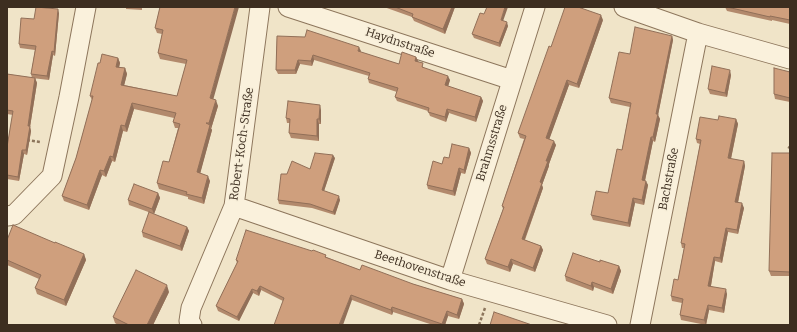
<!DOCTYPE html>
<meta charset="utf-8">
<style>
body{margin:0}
#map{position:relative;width:797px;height:332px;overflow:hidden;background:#f0e4c8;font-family:Bitter,serif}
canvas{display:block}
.frame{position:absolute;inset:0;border:8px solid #3d2e20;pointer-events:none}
</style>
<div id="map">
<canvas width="797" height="332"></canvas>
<div class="frame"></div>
</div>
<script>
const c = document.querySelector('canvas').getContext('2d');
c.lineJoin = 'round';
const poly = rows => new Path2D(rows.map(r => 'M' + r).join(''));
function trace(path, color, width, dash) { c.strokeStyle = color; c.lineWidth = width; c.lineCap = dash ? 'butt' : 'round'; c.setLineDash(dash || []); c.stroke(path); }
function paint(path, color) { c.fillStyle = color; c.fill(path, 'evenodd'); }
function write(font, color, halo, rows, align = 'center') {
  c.font = font + ' Bitter,serif'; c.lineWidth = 3; c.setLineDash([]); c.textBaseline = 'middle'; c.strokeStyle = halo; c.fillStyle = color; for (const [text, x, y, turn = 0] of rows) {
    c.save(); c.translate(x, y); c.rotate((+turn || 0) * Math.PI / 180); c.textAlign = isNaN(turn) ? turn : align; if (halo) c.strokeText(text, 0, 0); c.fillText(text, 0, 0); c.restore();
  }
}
const path = poly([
 [27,140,40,142],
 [788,147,790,148],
 [479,325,485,308]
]);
const minor = poly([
 [288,7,512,80],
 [624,7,698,33,790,59],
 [234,206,450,280,607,325],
 [7,216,14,215,52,176,69,97,86,7],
 [450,280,535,7],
 [192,325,189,321,191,308,234,206,260,7],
 [640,325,698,33]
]);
const wall = poly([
 [126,7,142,7,142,10,126,9],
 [160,7,213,99,218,106,211,129,212,130,200,173,210,181,204,204,188,199,188,197,159,189,157,183,169,162,178,128,175,128,173,122,174,118,134,109,127,132,123,131,115,162,112,161,106,177,102,175,89,210,64,201,62,196,76,158,92,100,90,96,100,63,118,58,120,63,119,67,125,68,127,74,124,85,177,96,186,64,160,59,158,53,162,34,157,33,155,28],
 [384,7,455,7,445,34,414,21,412,17],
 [725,7,790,7,790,24,772,20,772,21,727,11],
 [59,13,55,56,53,55,49,80,32,78,31,74,35,50,20,48,19,44,34,19],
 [603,20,579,88,569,85,549,139,556,145,549,164,549,166,542,185,543,188,525,240,541,246,543,250,535,272,513,264,510,272,487,264,485,259,503,209,502,206,524,139,520,138,518,133,551,47],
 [503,21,508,26,500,47,474,38,472,34],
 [277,36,361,51,360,52,399,64,416,57,418,61,424,68,450,80,448,86,481,97,483,101,476,122,449,113,446,122,430,116,428,111,397,101,395,97,397,92,369,83,368,79,369,76,314,60,312,66,300,64,296,74,278,74,276,70],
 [672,36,673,40,658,115,660,119,655,142,653,141,645,181,648,185,644,205,635,203,630,227,593,220,591,215,608,193,622,150,630,107,611,103,609,98,630,54],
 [790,72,790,102,775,99,774,94],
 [7,74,35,78,37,83,30,127,31,131,27,155,24,154,19,181,7,179,7,147,13,115,7,114],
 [731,75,727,97,710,94,708,89],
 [321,110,321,124,319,124,319,141,291,138,289,133,290,123,287,123,286,118],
 [736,119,738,124,731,159,744,161,745,166,738,203,744,208,738,234,728,232,722,263,715,261,711,286,727,294,724,313,709,310,706,325,681,320,680,315,682,303,672,301,671,296,678,280,684,248,682,248,681,243,700,144,697,143,696,139,718,120],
 [469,148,471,153,465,174,461,173,455,196,428,189,427,185,442,164,449,158],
 [790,153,790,276,771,276,769,271],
 [335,158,324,191,340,200,335,215,312,208,279,204,278,200,287,174,310,169],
 [158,193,160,198,154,214,129,205,128,200],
 [187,227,189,231,182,251,143,237,142,232],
 [7,240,84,254,86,260,66,306,37,294,35,288,39,279,7,265],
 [312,251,326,255,326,257,360,270,413,284,462,299,464,304,459,319,448,316,445,325,433,325,393,312,392,315,352,300,283,301,261,290,259,296,253,293,239,321,218,311,216,306,237,263,236,260],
 [600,262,619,266,621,271,613,294,594,287,593,291,566,281,565,276],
 [169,292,153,325,118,325,115,323,113,317]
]);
const shadedWall = poly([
 [235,7,239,7,212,104,210,98],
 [452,7,455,7,445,34,443,29],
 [505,7,508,7,502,24,501,20],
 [58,9,59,13,55,56,54,52],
 [601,15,603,20,579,88,577,84],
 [507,22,508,26,500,47,499,43],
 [672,36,673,40,658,115,660,119,655,142,653,137,656,114],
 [359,47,361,51,359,55,358,51],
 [52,51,53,55,49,80,47,76],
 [313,55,314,60,312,66,311,61],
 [416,57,418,61,416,65,415,61],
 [118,58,120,63,118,72,116,67],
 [298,60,300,64,296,74,295,70],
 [125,68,127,74,123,90,121,85],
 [730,70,731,75,727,97,725,93],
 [448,76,450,80,447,90,445,85],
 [35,78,37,83,30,127,31,131,27,155,26,150,28,126],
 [567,80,569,85,548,143,546,138],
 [481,97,483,101,476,122,475,117],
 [216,100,218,106,211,129,209,123],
 [132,103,134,109,127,132,125,126],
 [320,105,321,110,321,124,319,119],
 [447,109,449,113,446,122,445,117],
 [317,119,319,124,319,141,317,136],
 [736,119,738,124,730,163,728,158],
 [121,125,123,131,115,162,113,157],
 [210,125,212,130,199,178,197,172],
 [651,137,653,141,644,185,642,180],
 [554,141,556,145,549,164,549,166,542,185,543,188,523,244,522,239,546,161],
 [469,148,471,153,465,174,464,170],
 [22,150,24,154,19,181,18,177],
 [333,155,335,158,323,194,322,190],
 [110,156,112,161,106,177,104,171],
 [744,161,745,166,737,207,735,202],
 [459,168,461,173,455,196,453,191],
 [100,170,102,175,89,210,87,205],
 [208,176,210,181,204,204,202,198],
 [646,181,648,185,644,205,642,200],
 [158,193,160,198,154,214,152,209],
 [339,196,340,200,335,215,333,212],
 [633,198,635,203,630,227,628,223],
 [742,203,744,208,738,234,737,230],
 [187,227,189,231,182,251,180,246],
 [726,228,728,232,722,263,720,258],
 [541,246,543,250,535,272,533,268],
 [84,254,86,260,66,306,64,300],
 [714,257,715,261,710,291,708,286],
 [511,259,513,264,510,272,508,267],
 [619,266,621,271,613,294,611,289],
 [592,282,594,287,593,291,591,286],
 [167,285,169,292,153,325,147,325],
 [260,286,261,290,259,296,257,291],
 [252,289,253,293,239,321,237,317],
 [726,289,727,294,724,313,722,308],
 [351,295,352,300,343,325,339,325],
 [462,299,464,304,459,319,457,315],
 [708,305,709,310,706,325,704,320],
 [392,307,393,312,392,315,391,310],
 [447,311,448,316,445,325,443,325,442,324]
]);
const building = poly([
 [36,7,58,9,54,52,52,51,47,76,31,74,36,46,19,44,21,18,34,19,36,7],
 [160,7,235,7,210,98,216,100,209,123,206,123,210,125,197,172,208,176,202,198,186,194,187,192,157,183,163,161,169,162,180,124,173,122,176,113,132,103,125,126,121,125,113,157,110,156,104,171,100,170,87,205,62,196,76,158,93,96,90,96,98,63,100,63,102,54,118,58,116,67,125,68,121,85,177,96,187,60,158,53,163,30,155,28,160,7],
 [395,7,452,7,443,29,412,17,413,14,395,7],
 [487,7,505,7,501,20,507,22,499,43,472,34,480,13,484,14,487,7],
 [565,7,578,7,601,15,577,84,567,80,546,138,554,141,546,161,548,161,540,182,542,183,522,239,541,246,533,268,511,259,508,267,485,259,504,207,502,206,526,136,518,133,549,46,551,47,565,7],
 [727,7,790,7,790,20,770,16,770,17,727,7],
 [635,27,672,36,656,114,658,114,653,137,651,137,642,180,646,181,642,200,633,198,628,223,591,215,596,191,608,193,617,149,622,150,631,103,609,98,619,52,630,54,635,27],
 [307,30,359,47,358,51,399,64,402,52,416,57,415,61,423,63,422,67,448,76,445,85,481,97,475,117,447,109,445,117,428,112,429,108,395,97,398,88,368,79,370,73,313,55,311,61,298,60,295,70,276,70,277,36,305,37,307,30],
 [712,66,730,70,725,93,708,89,712,66],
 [774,68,790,72,790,98,774,94,774,68],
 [7,74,35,78,28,126,30,126,26,150,22,150,18,177,7,175,7,147,13,111,7,110,7,74],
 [288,101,320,105,319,119,317,119,317,136,289,133,290,119,286,118,288,101],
 [719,116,736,119,728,158,744,161,735,202,742,203,737,230,726,228,720,258,714,257,708,286,726,289,722,308,708,305,704,320,680,315,683,299,671,296,674,279,678,280,685,244,681,243,701,140,696,139,700,117,718,120,719,116],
 [452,144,469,148,464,170,459,168,453,191,427,185,433,161,442,164,444,157,449,158,452,144],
 [315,153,333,155,322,190,339,196,333,212,310,204,278,200,281,174,287,174,292,161,310,169,315,153],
 [772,153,790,153,790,272,769,271,772,153],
 [134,184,158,193,152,209,128,200,134,184],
 [149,212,187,227,180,246,142,232,149,212],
 [13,225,55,243,55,242,84,254,64,300,35,288,41,275,7,260,7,240,13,225],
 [246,230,312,251,313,250,326,255,325,257,360,270,362,265,413,284,462,299,457,315,447,311,442,324,392,307,391,310,351,295,339,325,274,325,284,298,260,286,257,291,252,289,237,317,216,306,238,261,236,260,246,230],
 [573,253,600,262,600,260,619,266,611,289,592,282,591,286,565,276,573,253],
 [136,270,167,285,147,325,129,325,113,317,136,270],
 [494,312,532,325,490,325,494,312]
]);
const streetNames = [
 ["Haydnstraße",400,43,18],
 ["Brahmsstraße",492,143,-73],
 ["Robert-Koch-Straße",242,144,-82],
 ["Bachstraße",669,179,-79],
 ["Beethovenstraße",420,269,18]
];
trace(minor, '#8d765c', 21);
trace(path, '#8d765c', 2.5, [3, 2]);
trace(minor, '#faf1dc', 19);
paint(wall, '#b2896c');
paint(shadedWall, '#916f58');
paint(building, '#cf9f7d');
trace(building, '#916f58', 1);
write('12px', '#3d2e20', '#f7eed8', streetNames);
</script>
